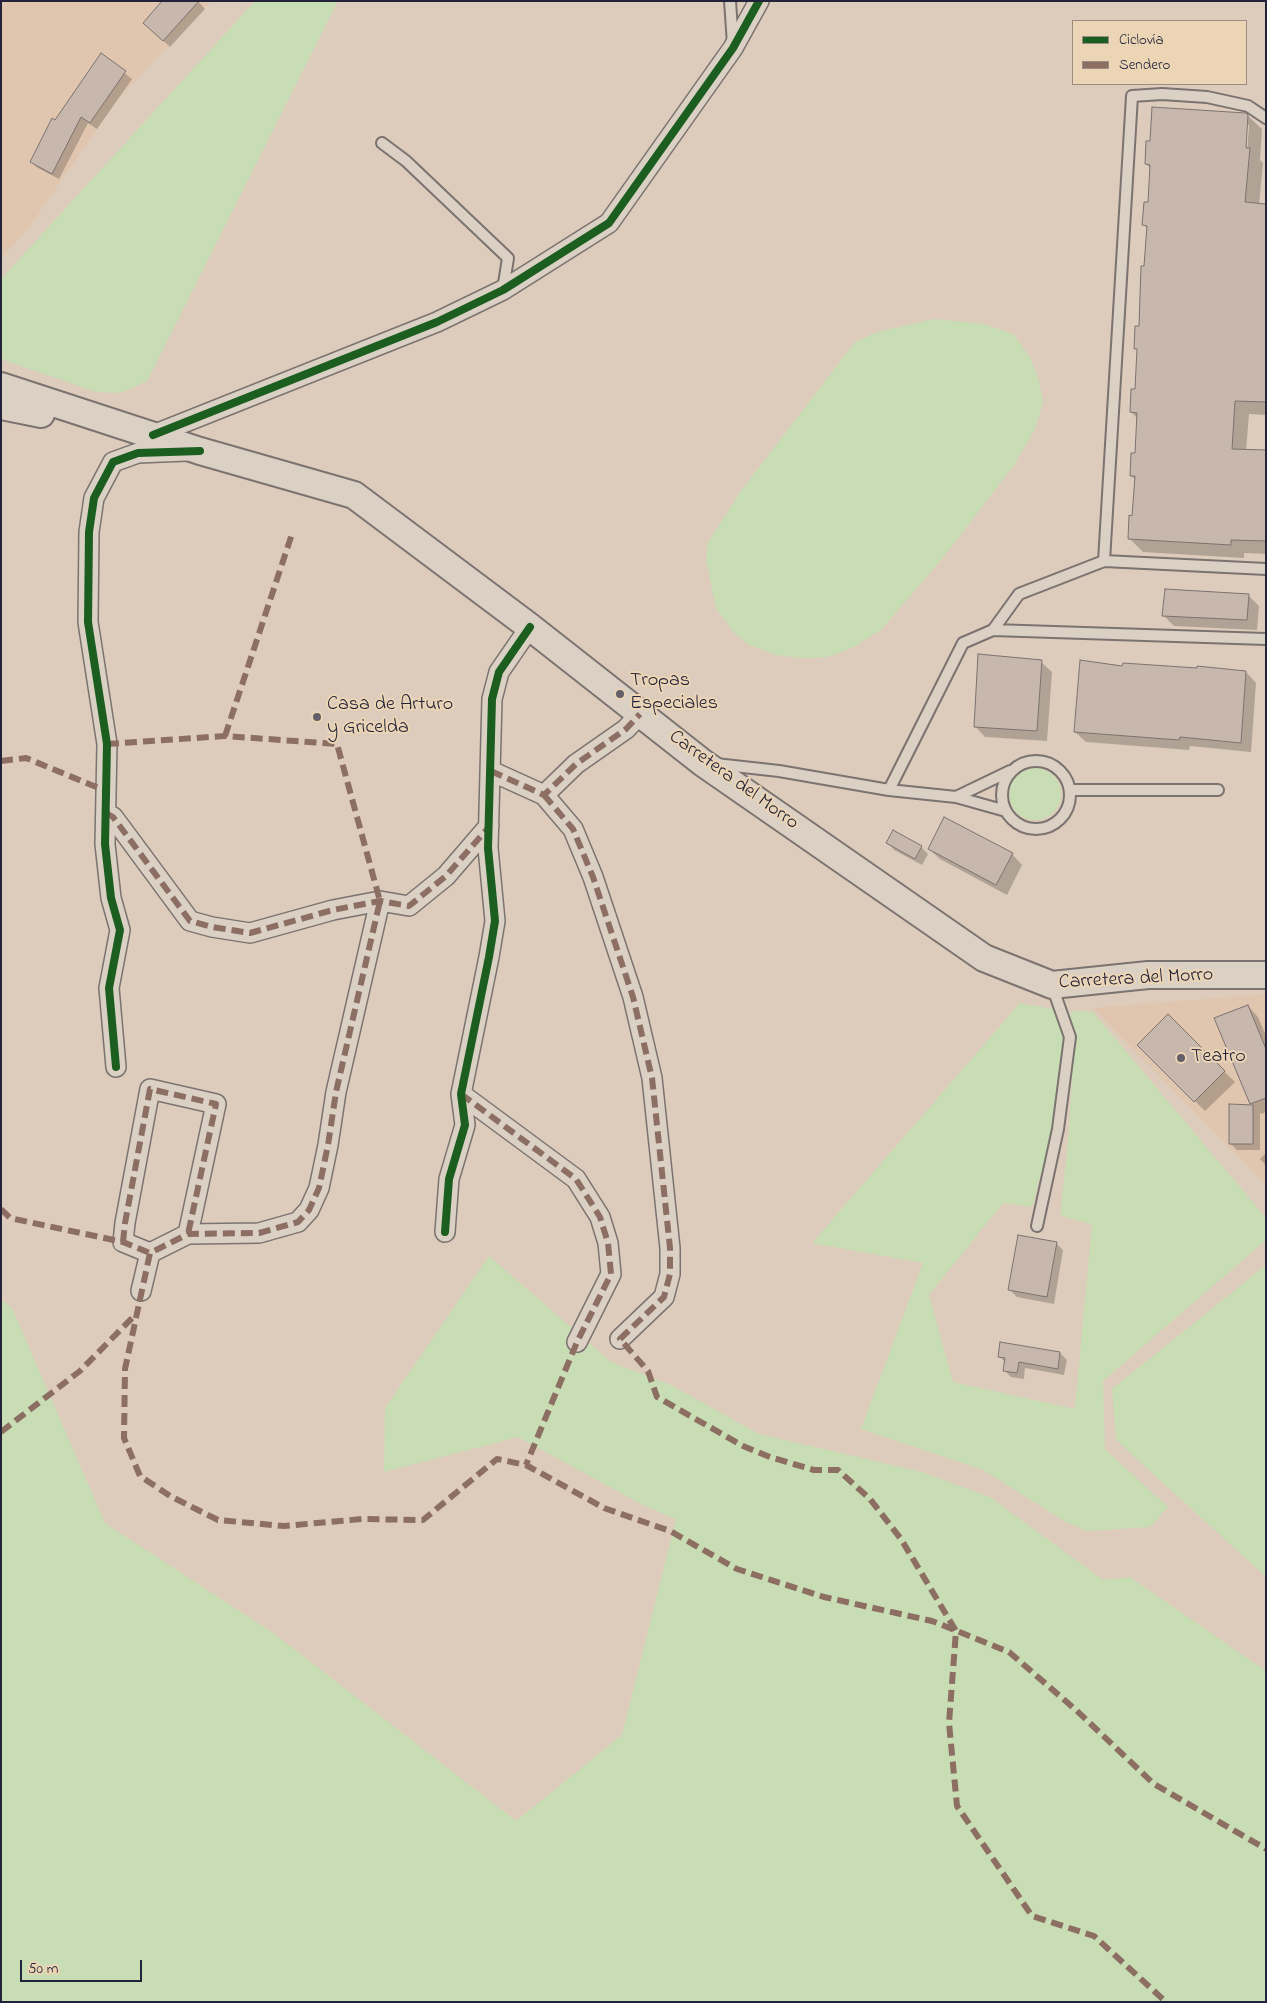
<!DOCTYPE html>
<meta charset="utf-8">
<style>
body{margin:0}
#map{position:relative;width:1267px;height:2003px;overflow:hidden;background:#dcb;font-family:"Indie Flower",sans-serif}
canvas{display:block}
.frame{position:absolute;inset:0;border:2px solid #22223b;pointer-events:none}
.legend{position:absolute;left:1072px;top:20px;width:175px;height:65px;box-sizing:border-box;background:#ebd5b4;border:1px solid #9b8d84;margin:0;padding:6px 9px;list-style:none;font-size:15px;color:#22223b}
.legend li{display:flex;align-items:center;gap:10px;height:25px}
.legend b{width:25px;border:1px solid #9b8d84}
.scale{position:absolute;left:20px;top:1960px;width:122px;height:22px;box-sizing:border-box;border:2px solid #22223b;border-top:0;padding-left:6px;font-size:15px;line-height:18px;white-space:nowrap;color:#22223b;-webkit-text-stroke:4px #ebd5b4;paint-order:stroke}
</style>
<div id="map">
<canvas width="1267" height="2003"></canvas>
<div class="frame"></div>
<ul class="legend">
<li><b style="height:6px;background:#1b5e20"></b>Ciclovía</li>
<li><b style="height:6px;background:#8d6e63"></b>Sendero</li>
</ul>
<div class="scale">50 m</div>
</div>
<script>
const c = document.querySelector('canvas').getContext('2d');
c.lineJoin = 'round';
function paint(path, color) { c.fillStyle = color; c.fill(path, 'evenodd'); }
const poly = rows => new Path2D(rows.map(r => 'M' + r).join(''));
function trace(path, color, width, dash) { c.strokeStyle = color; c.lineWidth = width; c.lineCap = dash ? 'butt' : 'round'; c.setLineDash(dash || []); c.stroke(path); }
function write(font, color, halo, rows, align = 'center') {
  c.font = font + ' "Indie Flower",sans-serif'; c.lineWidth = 4; c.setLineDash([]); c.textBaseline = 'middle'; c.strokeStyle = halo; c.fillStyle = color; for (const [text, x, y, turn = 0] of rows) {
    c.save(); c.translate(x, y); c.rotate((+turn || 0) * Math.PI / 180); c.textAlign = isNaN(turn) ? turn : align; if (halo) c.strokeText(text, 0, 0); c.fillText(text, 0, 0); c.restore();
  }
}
const built = poly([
 [1,1,211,1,118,99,25,233,1,259],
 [1266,994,1266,1185,1093,1008]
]);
const green = poly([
 [255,1,338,1,147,381,120,393,96,392,1,359,1,279],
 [934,319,984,324,1013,334,1030,357,1039,381,1043,402,1035,429,1014,465,946,554,882,629,854,647,828,657,800,658,776,655,748,644,734,633,716,608,706,560,708,542,741,491,855,342,877,332],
 '1009 794a26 26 0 1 1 52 0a26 26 0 1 1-52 0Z',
 [1020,1003,1058,1010,1065,1036,1065,1048,1048,1148,1032,1207,1003,1203,929,1295,953,1382,1075,1409,1092,1224,1060,1216,1068,1142,1074,1049,1069,1015,1073,1011,1093,1012,1266,1218,1266,1240,1103,1381,1105,1449,1168,1507,1150,1527,1087,1531,1066,1522,983,1470,861,1429,923,1263,812,1243],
 [489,1256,611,1362,671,1385,759,1434,922,1472,990,1497,1103,1580,1130,1577,1266,1671,1266,2002,1,2002,1,1299,12,1308,105,1523,276,1635,516,1821,622,1735,676,1519,645,1506,518,1437,384,1472,385,1408],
 [1266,1265,1266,1577,1116,1440,1112,1389]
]);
const shadow = poly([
 [198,1,205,9,170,47,151,29],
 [101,55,132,79,97,129,88,123,59,179,38,168,31,162],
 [1248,116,1262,129,1260,160,1263,163,1259,205,1266,205,1266,415,1249,414,1246,451,1266,451,1266,554,1244,553,1244,558,1143,552,1129,538,1134,517,1136,480,1131,476,1136,455,1138,419,1131,412,1136,391,1138,351,1135,348,1141,327,1148,229,1144,225,1149,204,1151,169,1146,164],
 [1247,125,1249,125,1247,154,1245,154],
 [1248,595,1259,606,1257,630,1174,626,1164,616],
 [1041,662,1052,672,1047,741,985,737,975,726],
 [1123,668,1246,672,1256,683,1251,752,1190,746,1189,750,1086,742,1075,732],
 [888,843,921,847,928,854,922,865,894,850],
 [929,849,1012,854,1022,865,1007,895,940,859],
 [1248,1006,1258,1017,1266,1036,1266,1112,1261,1114,1260,1112,1260,1150,1237,1150,1230,1143,1230,1105,1253,1106,1251,1103],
 [1168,1016,1235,1082,1205,1111,1139,1045],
 [1266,1153,1266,1165,1260,1159],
 [1056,1243,1063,1250,1054,1304,1017,1297,1010,1290],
 [1001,1343,1060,1353,1067,1360,1064,1375,1025,1368,1024,1379,1011,1377,1004,1370,1006,1363,999,1356]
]);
const building = poly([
 [162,1,199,1,163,41,143,23,162,1],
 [101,53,126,71,90,123,81,117,52,174,30,162,52,118,55,120,101,53],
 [1152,107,1246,113,1248,115,1246,148,1250,148,1245,202,1266,204,1266,402,1235,401,1232,449,1266,450,1266,541,1231,540,1231,545,1128,539,1129,515,1132,516,1135,476,1130,476,1131,453,1135,453,1137,413,1130,412,1131,389,1135,389,1137,349,1134,349,1135,326,1139,326,1141,266,1144,266,1147,226,1142,225,1144,202,1148,202,1150,165,1145,164,1146,141,1150,141,1152,107],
 [1165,589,1249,594,1247,620,1162,616,1165,589],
 [978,654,1042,660,1037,731,974,727,978,654],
 [1080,660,1122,666,1123,663,1197,668,1197,666,1246,671,1241,743,1180,737,1179,740,1074,732,1080,660],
 [944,817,1013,853,996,885,928,849,944,817],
 [893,830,922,846,915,859,886,843,893,830],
 [1248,1005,1266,1049,1266,1098,1250,1104,1214,1018,1248,1005],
 [1168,1014,1225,1071,1194,1102,1137,1045,1168,1014],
 [1229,1104,1253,1105,1253,1144,1229,1144,1229,1104],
 [1018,1235,1057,1242,1047,1297,1008,1290,1018,1235],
 [1000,1342,1060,1352,1058,1369,1019,1362,1017,1373,1003,1371,1005,1358,998,1357,1000,1342]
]);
const service = poly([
 [730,1,733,44],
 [382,143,406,161,508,258,503,290],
 [1104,561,1132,96,1162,94,1207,97,1248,106,1266,118],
 [993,630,1019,594,1104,561,1266,569],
 '1002 795a34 34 0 1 1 68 0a34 34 0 1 1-68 0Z',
 [716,764,779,771,889,790,963,643,993,630,1266,639],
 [889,790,956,797,1010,771],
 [1070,790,1218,790],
 [956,797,1006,811],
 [1037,1226,1058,1129,1070,1037,1052,986]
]);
const minor = poly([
 [153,435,437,322,503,290,609,223,733,48,759,1],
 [491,771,544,795,576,764,626,729,640,714],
 [544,795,573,829,593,877,633,997,652,1078,670,1248,670,1274,664,1297,620,1339],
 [106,813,113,817,122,829,190,921,212,927,250,933,333,910,380,901,409,906,446,876,489,826],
 [116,1067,109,988,120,930,111,898,105,844,107,744,88,622,89,532,94,498,113,462,138,453,187,451],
 [461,1094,576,1179,600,1217,608,1243,611,1274,577,1342],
 [445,1232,449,1179,465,1125,461,1094,489,957,495,921,488,848,492,699,499,672,530,627],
 [150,1253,123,1242,125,1223,150,1089,216,1104,188,1234],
 [141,1291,150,1253,188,1234,259,1233,298,1222,309,1210,319,1188,328,1145,336,1092,380,901]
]);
const secondary = poly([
 [1,386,200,451,354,495,530,627,703,763,984,958,1052,985,1148,975,1266,975],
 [1,406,41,414]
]);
const quiet = poly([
 [225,736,292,534],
 [107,744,225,736,337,744,380,901,336,1092,328,1145,319,1188,309,1210,298,1222,259,1233,188,1234,150,1253,125,1369,124,1438,140,1476,170,1496,218,1520,284,1526,362,1519,423,1520,497,1459,526,1465,604,1508,670,1531,737,1569,824,1597,932,1621,1009,1652,1076,1710,1154,1784,1266,1849],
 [1,761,26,758,106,791],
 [491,771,544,795,576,764,626,729,640,714],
 [544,795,573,829,593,877,633,997,652,1078,670,1248,670,1274,664,1297,620,1339,648,1371,657,1397,743,1446,770,1457,814,1470,838,1470,870,1499,901,1539,956,1631,949,1723,957,1806,1032,1916,1094,1936,1166,2002],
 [106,813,113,817,122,829,190,921,212,927,250,933,333,910,380,901,409,906,446,876,488,828],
 [461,1094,576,1179,600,1217,608,1243,611,1274,577,1342,526,1465],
 [1,1209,10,1218,123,1242,150,1253],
 [123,1242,125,1223,150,1089,216,1104,188,1234],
 [1,1432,80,1371,136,1314]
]);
const cycleway = poly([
 [153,435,437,322,503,290,609,223,733,48,759,1],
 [116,1067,109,988,120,930,111,898,105,844,107,744,88,622,89,532,94,498,113,462,138,453,200,451],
 [445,1232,449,1179,465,1125,461,1094,489,957,495,921,488,848,492,699,499,672,530,627]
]);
const markers = [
 [620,694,5,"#635e68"],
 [317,717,5,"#635e68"],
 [1181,1058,5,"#635e68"]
];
const poiNames = [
 ["Tropas",630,682],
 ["Especiales",630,705],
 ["Casa de Arturo",327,706],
 ["y Gricelda",327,729],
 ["Teatro",1191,1058]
];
const streetNames = [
 ["Carretera del Morro",733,781,36],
 ["Carretera del Morro",1136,980,-3]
];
paint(built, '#e1c6af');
paint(green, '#c8ddb3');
paint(shadow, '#0003');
paint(building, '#c7b7ad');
trace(building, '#7b7370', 1);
trace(service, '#7b7370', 14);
trace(minor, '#7b7370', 22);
trace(secondary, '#7b7370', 30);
trace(service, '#dad0c4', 10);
trace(minor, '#dad0c4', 19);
trace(secondary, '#dad0c4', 26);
trace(quiet, '#8d6e63', 6, [12, 6]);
trace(cycleway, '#1b5e20', 8);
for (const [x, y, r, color] of markers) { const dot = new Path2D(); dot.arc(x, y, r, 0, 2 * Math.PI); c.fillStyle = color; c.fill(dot); trace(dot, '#ebd5b4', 2); }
write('20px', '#22223b', '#ebd5b4', poiNames, 'left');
write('20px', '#22223b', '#ebd5b4', streetNames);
</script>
